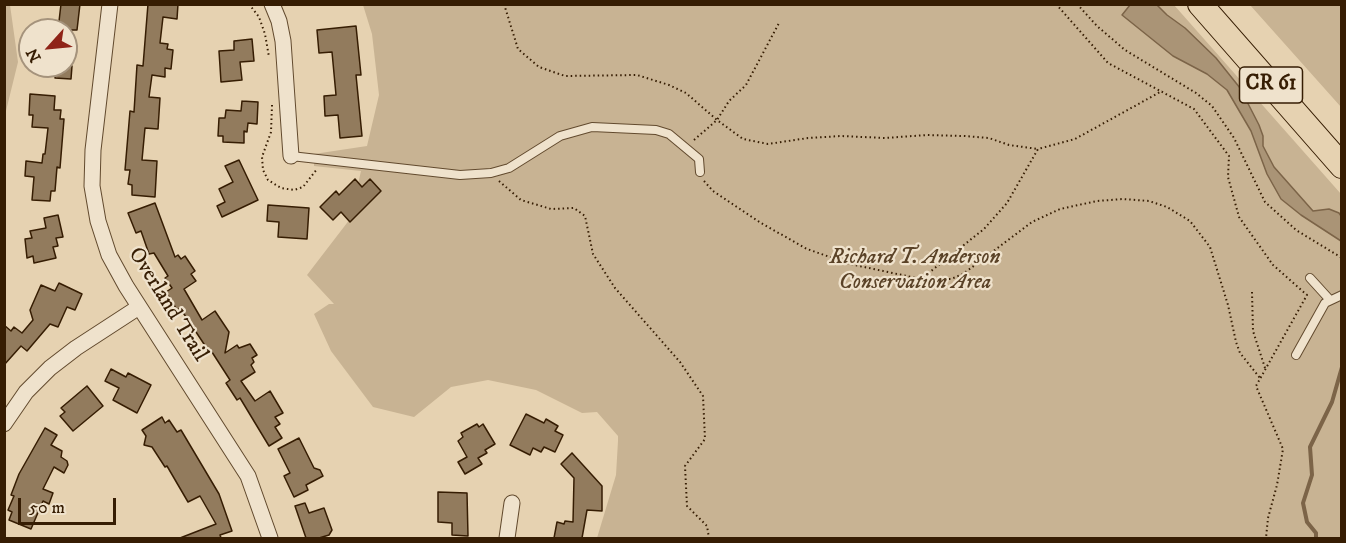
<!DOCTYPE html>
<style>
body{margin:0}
#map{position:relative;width:1346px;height:543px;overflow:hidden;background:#e6d2b1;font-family:"IM FELL DW Pica",serif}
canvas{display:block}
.frame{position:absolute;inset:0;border:6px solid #361d03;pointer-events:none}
.north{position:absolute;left:18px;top:18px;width:60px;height:60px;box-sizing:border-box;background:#efe2cc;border:2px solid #a5937c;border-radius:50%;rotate:243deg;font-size:16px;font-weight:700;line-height:24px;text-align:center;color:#361d03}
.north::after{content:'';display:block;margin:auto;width:21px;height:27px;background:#8f2418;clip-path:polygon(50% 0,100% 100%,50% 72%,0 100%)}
.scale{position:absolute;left:18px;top:498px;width:98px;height:27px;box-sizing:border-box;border:3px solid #361d03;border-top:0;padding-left:8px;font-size:18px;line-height:21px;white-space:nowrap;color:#361d03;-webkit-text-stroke:4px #efe2cc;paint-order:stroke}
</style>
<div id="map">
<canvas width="1346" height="543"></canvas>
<div class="frame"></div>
<div class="north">N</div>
<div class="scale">50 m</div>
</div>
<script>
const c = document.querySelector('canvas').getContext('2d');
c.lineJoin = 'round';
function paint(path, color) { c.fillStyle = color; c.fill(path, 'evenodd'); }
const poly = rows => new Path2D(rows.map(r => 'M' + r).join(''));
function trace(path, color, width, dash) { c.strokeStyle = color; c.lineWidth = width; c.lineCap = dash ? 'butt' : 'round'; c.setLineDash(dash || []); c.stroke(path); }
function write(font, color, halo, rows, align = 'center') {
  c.font = font + ' "IM FELL DW Pica",serif'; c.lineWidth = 4.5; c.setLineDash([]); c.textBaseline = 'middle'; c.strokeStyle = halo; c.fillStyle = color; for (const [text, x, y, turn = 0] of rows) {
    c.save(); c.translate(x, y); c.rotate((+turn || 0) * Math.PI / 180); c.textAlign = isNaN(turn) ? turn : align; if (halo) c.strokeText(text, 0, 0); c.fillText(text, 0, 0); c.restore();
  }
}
const green = poly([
 [5,4,10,5,18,62,5,115],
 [363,5,1174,5,1341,194,1341,538,597,538,616,475,618,441,618,436,597,412,582,413,536,390,488,380,451,387,414,417,373,407,331,351,314,314,329,304,334,304,307,275,350,219,361,171,314,166,314,154,367,146,379,95,372,34],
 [1250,5,1341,5,1341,107]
]);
const water = poly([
 [1130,5,1157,5,1167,15,1185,28,1216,58,1240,88,1259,125,1263,136,1263,146,1274,167,1313,211,1329,209,1339,213,1341,216,1341,241,1301,215,1281,199,1267,174,1251,131,1227,90,1207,74,1173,56,1122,15,1130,5]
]);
const stream = poly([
 [1316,538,1316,533,1307,522,1303,503,1312,475,1310,447,1332,402,1342,367]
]);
const building = poly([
 [61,4,80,4,77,30,58,30,61,4],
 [148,4,178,4,177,19,163,17,160,43,168,44,167,49,173,50,171,69,165,68,165,77,152,75,149,97,160,98,158,129,145,128,142,160,157,161,155,197,132,195,132,185,128,184,130,170,125,170,130,111,134,112,137,65,143,66,148,4],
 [356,26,361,75,356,75,362,136,340,138,338,115,325,116,324,96,336,95,332,52,319,53,317,30,356,26],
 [252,39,254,61,240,62,242,80,221,82,219,51,234,50,234,41,252,39],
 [56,66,72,66,71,79,55,78,56,66],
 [30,94,55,96,54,110,61,110,60,119,64,119,60,168,57,167,55,191,51,191,50,201,32,200,34,177,25,176,26,161,42,163,43,154,45,154,48,128,32,127,33,115,29,115,30,94],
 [242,101,258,102,257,124,248,123,247,132,244,131,244,143,223,142,223,136,218,136,219,118,225,118,226,110,241,111,242,101],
 [239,160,258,200,222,217,217,206,225,202,219,189,233,182,225,166,239,160],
 [355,179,362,187,370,179,381,191,350,222,341,212,333,220,320,207,336,191,339,195,355,179],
 [155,203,175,257,178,255,181,259,185,256,195,271,191,274,196,281,184,289,202,320,215,311,229,332,225,353,237,345,239,348,250,344,257,355,252,358,254,362,251,365,255,372,241,381,255,401,270,391,283,413,275,417,280,424,275,427,282,438,269,446,240,398,237,400,226,383,230,380,210,349,208,350,180,308,177,310,166,292,172,288,165,278,168,276,154,253,149,254,141,231,136,233,128,213,155,203],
 [268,205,309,208,307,239,278,237,279,222,267,221,268,205],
 [58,215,63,237,56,238,58,246,53,247,56,258,34,263,33,256,27,258,25,239,32,238,30,231,46,228,44,218,58,215],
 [59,283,82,294,75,310,67,307,58,327,50,324,27,351,21,346,4,365,4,325,11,331,14,327,22,333,33,320,30,310,41,285,55,291,59,283],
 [111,369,126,377,128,373,151,385,137,413,113,400,119,388,105,381,111,369],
 [87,386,103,406,73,431,60,416,65,412,61,408,87,386],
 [526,414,544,423,546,419,558,426,555,431,563,435,555,452,544,447,541,452,533,448,530,455,510,445,526,414],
 [162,417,165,423,169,420,177,432,181,430,219,494,232,531,220,535,221,538,180,538,216,524,200,496,188,502,167,466,165,467,152,447,144,445,146,436,142,430,162,417],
 [477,424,479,427,483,424,495,444,485,450,487,453,478,458,482,464,465,474,458,462,467,457,458,441,463,437,461,433,477,424],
 [45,428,57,435,51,445,62,451,61,457,67,461,68,465,64,473,54,467,43,489,53,493,49,504,43,501,31,529,9,520,12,512,8,510,14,496,11,495,19,474,45,428],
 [299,438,314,468,320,470,323,476,306,485,308,490,294,497,284,476,290,473,278,449,299,438],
 [572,453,602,486,602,511,587,510,582,538,554,538,557,522,564,524,565,521,573,522,574,478,561,464,572,453],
 [438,492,467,493,468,536,452,535,452,523,438,522,438,492],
 [305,503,309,513,324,508,332,530,329,535,319,538,306,538,295,506,305,503]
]);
const path = poly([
 [249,4,259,17,265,34,269,57],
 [504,4,518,49,539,67,565,76,637,75,669,85,686,93,717,120,743,139,768,144,808,138,841,136,885,138,927,135,964,136,989,138,1009,145,1038,149],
 [1056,4,1108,63,1194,109,1229,156,1228,177,1239,217,1273,265,1307,295,1256,386,1283,449,1277,485,1268,518,1266,538],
 [1077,4,1097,26,1125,50,1196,93,1212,106,1234,138,1265,202,1296,230,1342,258],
 [272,105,271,132,262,157,263,170,268,180,281,188,294,190,303,187,317,169],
 [694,140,717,120,729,101,746,85,779,23],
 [499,181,521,200,551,209,574,208,585,216,593,254,615,288,680,362,703,396,705,439,685,466,687,506,707,526,709,538],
 [704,181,713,191,761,223,807,249,850,264,921,279,951,279,963,274,1032,222,1060,209,1097,201,1123,199,1149,201,1167,207,1190,221,1210,247,1228,305,1236,342,1240,353,1260,378],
 [921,279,984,229,1007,203,1038,149,1075,139,1162,91],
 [1252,292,1253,331,1265,368]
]);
const service = poly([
 [291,156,460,175,491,173,509,168,560,136,592,127,656,130,669,134,699,159,700,172],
 [1310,278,1330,300],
 [1296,355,1325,303,1342,295]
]);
const minor = poly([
 [110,4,93,150,92,186,98,221,109,255,126,286,248,476,270,538],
 [272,4,279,21,283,41,291,156],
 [4,424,26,392,50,368,76,348,139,307],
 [507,538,512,503]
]);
const primary = poly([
 [1200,4,1342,166]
]);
const shields = [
 [1271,85,63]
];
const shieldNames = [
 ["CR 61",1271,85]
];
const parkNames = [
 ["Richard T. Anderson",915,258],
 ["Conservation Area",915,283]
];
const streetNames = [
 ["Overland Trail",167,305,58]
];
paint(green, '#c8b393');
paint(water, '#aa9476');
trace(water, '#7c6448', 1.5);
trace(stream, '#7c6448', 4);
paint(building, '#927b5d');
trace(building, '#361d03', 1.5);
trace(service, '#624a2e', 10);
trace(minor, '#624a2e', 17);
trace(primary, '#361d03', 26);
trace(path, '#361d03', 2, [1.5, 3]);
trace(service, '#efe2cc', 8);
trace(minor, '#efe2cc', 15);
trace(primary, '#e6d2b1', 24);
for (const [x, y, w] of shields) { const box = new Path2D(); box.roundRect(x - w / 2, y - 18, w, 36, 4.5); c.fillStyle = '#efe2cc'; c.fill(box); trace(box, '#361d03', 1.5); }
write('bold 21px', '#361d03', null, shieldNames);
write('italic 22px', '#5a4227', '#efe2cc', parkNames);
write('22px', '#361d03', '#efe2cc', streetNames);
</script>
